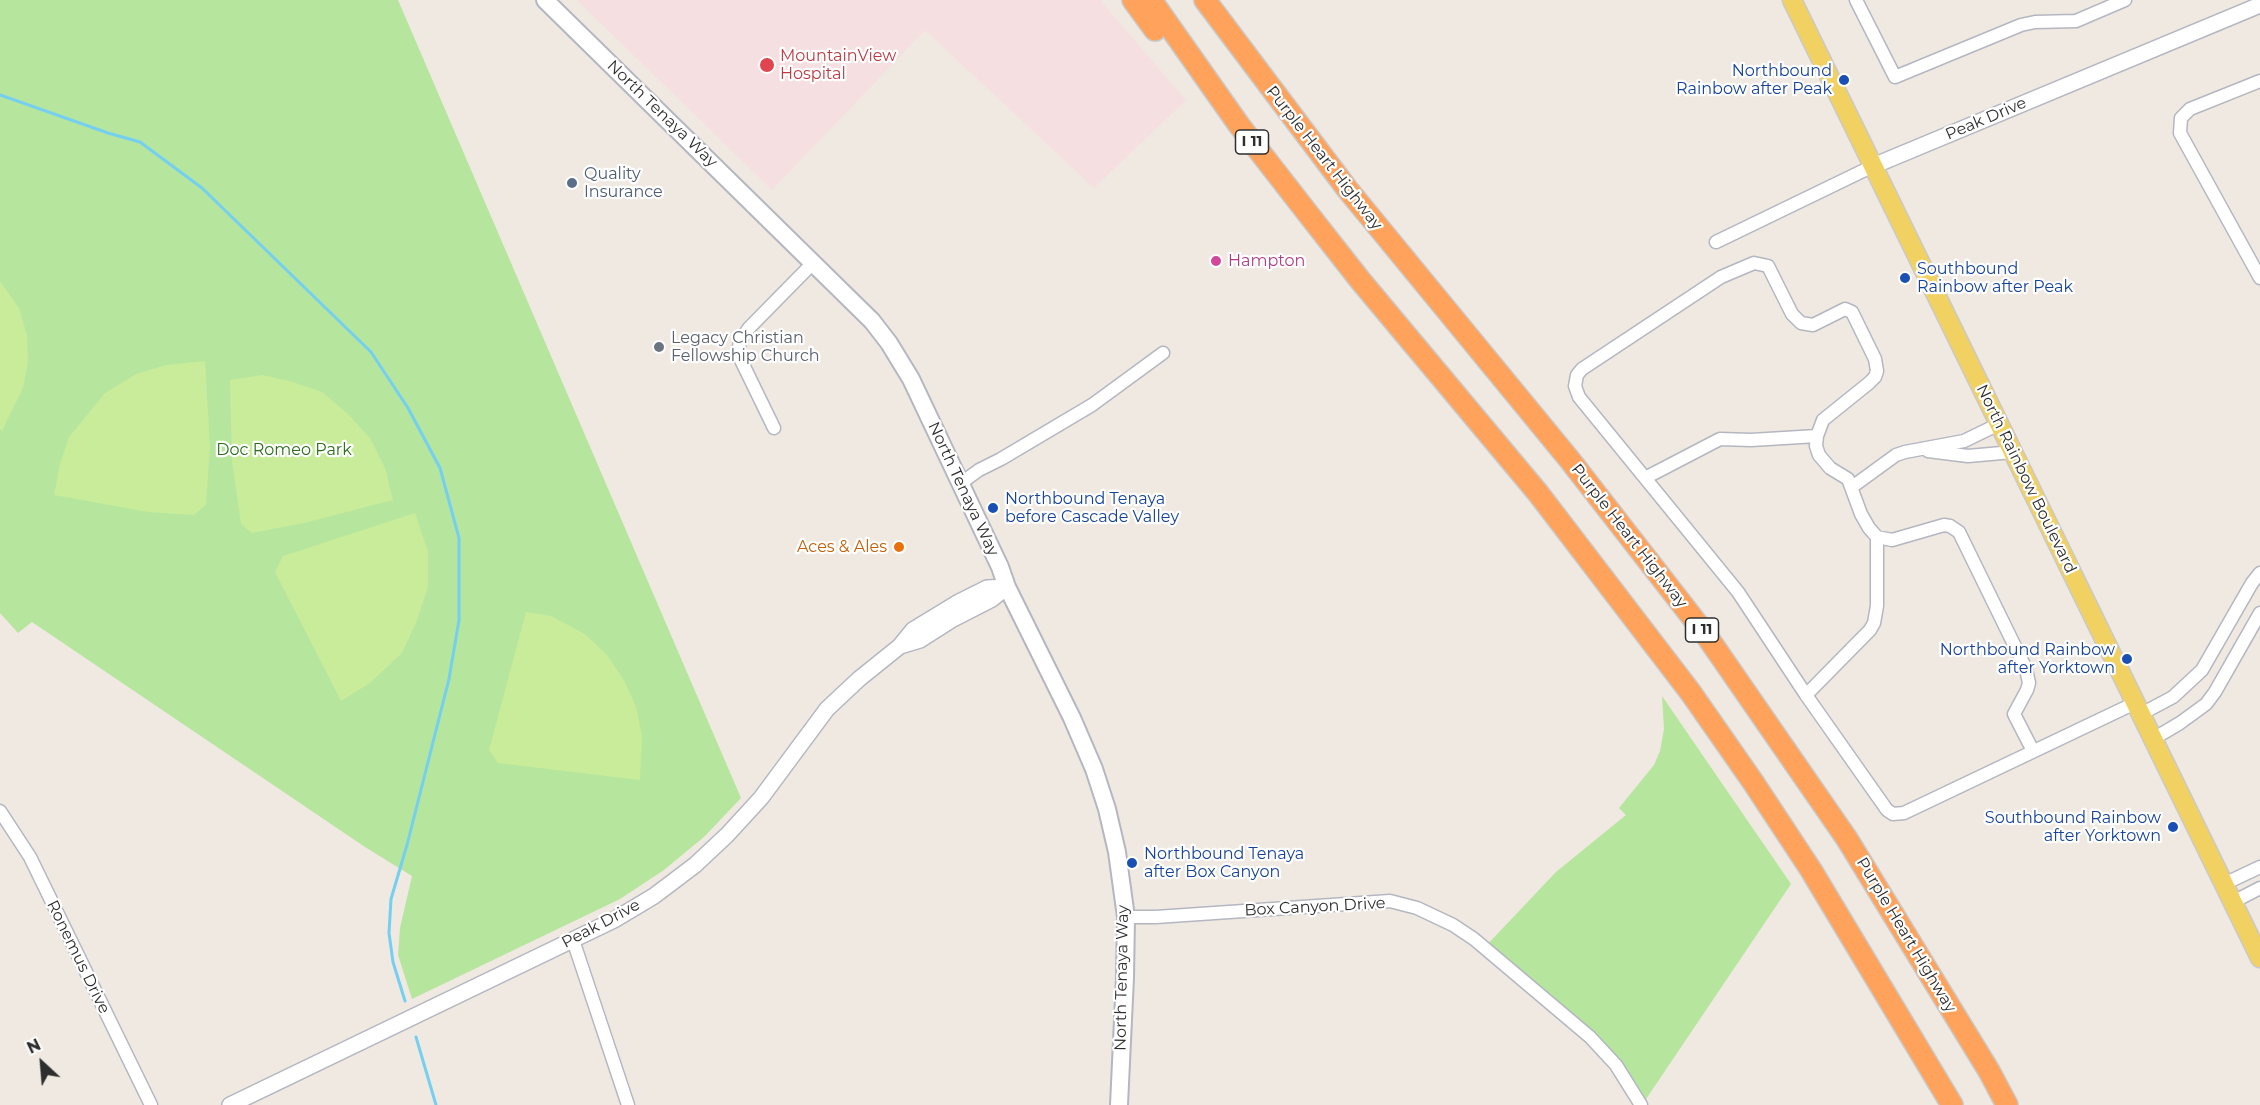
<!DOCTYPE html>
<style>
body{margin:0}
#map{position:relative;width:2260px;height:1105px;overflow:hidden;background:#efe9e1;font-family:Montserrat,sans-serif}
canvas{display:block}
.north{position:absolute;left:12px;top:1033px;width:60px;height:60px;-webkit-text-stroke:4px #fff;paint-order:stroke;rotate:334deg;font-size:16px;font-weight:700;line-height:24px;text-align:center;color:#2e2e2e}
.north::after{content:'';display:block;margin:auto;width:21px;height:27px;background:#2e2e2e;clip-path:polygon(50% 0,100% 100%,50% 72%,0 100%)}
</style>
<div id="map">
<canvas width="2260" height="1105"></canvas>
<div class="north">N</div>
</div>
<script>
const c = document.querySelector('canvas').getContext('2d');
c.lineJoin = 'round';
function paint(path, color) { c.fillStyle = color; c.fill(path, 'evenodd'); }
const poly = rows => new Path2D(rows.map(r => 'M' + r).join(''));
function trace(path, color, width, dash) { c.strokeStyle = color; c.lineWidth = width; c.lineCap = dash ? 'butt' : 'round'; c.setLineDash(dash || []); c.stroke(path); }
function write(font, color, halo, rows, align = 'center') {
  c.font = font + ' Montserrat,sans-serif'; c.lineWidth = 4.5; c.setLineDash([]); c.textBaseline = 'middle'; c.strokeStyle = halo; c.fillStyle = color; for (const [text, x, y, turn = 0] of rows) {
    c.save(); c.translate(x, y); c.rotate((+turn || 0) * Math.PI / 180); c.textAlign = isNaN(turn) ? turn : align; if (halo) c.strokeText(text, 0, 0); c.fillText(text, 0, 0); c.restore();
  }
}
const medical = poly([
 [577,0,1100,0,1186,100,1094,188,925,30,772,190]
]);
const green = poly([
 [0,0,398,0,741,798,705,836,664,870,620,899,412,999,398,955,400,928,412,876,365,847,32,622,18,633,0,613],
 [1662,696,1791,884,1642,1105,1616,1065,1484,948,1556,872,1626,815,1619,808,1654,765,1660,751,1664,729]
]);
const pitch = poly([
 [0,281,19,308,27,335,28,362,23,388,2,431,0,429],
 [205,361,210,447,206,505,194,515,148,512,54,495,60,464,69,437,105,393,136,374,166,365],
 [262,375,290,381,322,392,347,413,370,438,385,468,393,500,304,523,252,533,241,524,232,462,230,380],
 [415,513,428,551,428,587,416,623,402,653,370,683,341,701,275,572,283,556],
 [526,612,551,616,585,634,607,655,625,682,636,707,642,735,640,780,498,763,489,750]
]);
const stream = poly([
 [0,95,108,133,140,142,202,188,371,352,408,408,440,468,459,538,459,620,449,679,407,845,391,899,389,933,393,962,405,1001],
 [416,1037,436,1105]
]);
const minor = poly([
 [1856,0,1895,77,2021,25,2035,22,2076,21,2125,0],
 [2260,81,2190,109,2181,118,2180,133,2260,278],
 [1716,242,1873,166],
 [774,428,738,354,740,341,749,328,813,263],
 [1928,451,1968,456,2013,452],
 [1645,478,1720,439,1751,440,1817,436],
 [961,483,979,470,1001,459,1092,405,1163,353],
 [1852,487,1896,455,1905,452,1964,441,1999,424],
 [1806,695,1870,630,1874,623,1877,606,1877,537],
 [2141,714,2173,697,2202,670,2252,583,2260,573],
 [2153,739,2180,723,2206,704,2215,692,2260,613],
 [2033,751,2014,714,2027,690,2029,683,2026,669,1959,532,1950,526,1944,525,1892,540,1877,537,1869,528,1861,514,1848,479,1830,468,1819,455,1816,446,1817,436,1823,420,1869,383,1875,377,1877,371,1875,359,1852,312,1845,309,1813,325,1801,323,1792,314,1768,266,1754,263,1721,277,1582,369,1577,375,1575,386,1579,397,1738,592,1806,695,1887,810,1893,814,1904,813,2135,703],
 [0,811,30,857,151,1105],
 [2224,884,2260,867],
 [2233,902,2260,888],
 [1126,917,1156,917,1390,901,1417,908,1453,925,1474,939,1590,1037,1616,1065,1641,1105],
 [573,940,628,1105]
]);
const tertiary = poly([
 [1873,166,2260,5],
 [900,646,920,640,953,619,992,599,1007,587],
 [230,1105,614,920,654,896,695,865,727,835,761,798,827,709,859,679,900,646,913,630,959,602,987,588,1007,587]
]);
const secondary = poly([
 [545,0,872,321,889,343,911,379,1000,567,1007,587,1072,718,1094,769,1107,809,1117,852,1126,917,1125,977,1119,1105]
]);
const primary = poly([
 [1792,0,2260,958]
]);
const motorway = poly([
 [1133,0,1155,30],
 [1151,0,1239,125,1309,215,1360,280,1538,493,1691,693,1753,782,1811,870,1952,1105],
 [1205,0,1348,190,1569,459,1706,635,1847,839,1989,1071,2007,1105]
]);
const markers = [
 [767,65,8,"#e0444e"],
 [1844,80,6,"#1a4fb4"],
 [572,183,6,"#5c6f8a"],
 [1216,261,6,"#d1479c"],
 [1905,278,6,"#1a4fb4"],
 [659,347,6,"#6b7280"],
 [993,508,6,"#1a4fb4"],
 [899,547,6,"#e8710a"],
 [2127,659,6,"#1a4fb4"],
 [2173,827,6,"#1a4fb4"],
 [1132,863,6,"#1a4fb4"]
];
const shields = [
 [1252,142,33],
 [1702,630,33]
];
const shieldNames = [
 ["I 11",1252,142],
 ["I 11",1702,630]
];
const healthNames = [
 ["MountainView",780,56],
 ["Hospital",780,74]
];
const transitNames = [
 ["Northbound",1832,71],
 ["Rainbow after Peak",1832,89],
 ["Southbound",1917,269,"left"],
 ["Rainbow after Peak",1917,287,"left"],
 ["Northbound Tenaya",1005,499,"left"],
 ["before Cascade Valley",1005,517,"left"],
 ["Northbound Rainbow",2115,650],
 ["after Yorktown",2115,668],
 ["Southbound Rainbow",2161,818],
 ["after Yorktown",2161,836],
 ["Northbound Tenaya",1144,854,"left"],
 ["after Box Canyon",1144,872,"left"]
];
const streetNames = [
 ["North Tenaya Way",662,114,44],
 ["Peak Drive",1986,119,-23],
 ["Purple Heart Highway",1324,158,52],
 ["North Rainbow Boulevard",2026,479,64],
 ["North Tenaya Way",963,489,65],
 ["Purple Heart Highway",1629,536,52],
 ["Box Canyon Drive",1315,907,-3],
 ["Peak Drive",601,924,-28],
 ["Purple Heart Highway",1906,935,59],
 ["Ronemus Drive",78,957,64],
 ["North Tenaya Way",1122,978,-89]
];
const serviceNames = [
 ["Quality",584,174],
 ["Insurance",584,192]
];
const hotelNames = [
 ["Hampton",1228,261]
];
const worshipNames = [
 ["Legacy Christian",671,338],
 ["Fellowship Church",671,356]
];
const parkNames = [
 ["Doc Romeo Park",284,450]
];
const foodNames = [
 ["Aces & Ales",887,547]
];
paint(medical, '#f5dfe0');
paint(green, '#b6e59e');
paint(pitch, '#c9ec9a');
trace(stream, '#75cff0', 3);
trace(minor, '#b4b7c1', 15);
trace(tertiary, '#b4b7c1', 18);
trace(secondary, '#b4b7c1', 20);
trace(primary, '#c9c9c9', 21);
trace(motorway, '#c9c9c9', 24);
trace(minor, '#fff', 12);
trace(tertiary, '#fff', 15);
trace(secondary, '#fff', 16);
trace(primary, '#f2d163', 18);
trace(motorway, '#ffa35c', 21);
for (const [x, y, r, color] of markers) { const dot = new Path2D(); dot.arc(x, y, r, 0, 2 * Math.PI); c.fillStyle = color; c.fill(dot); trace(dot, '#fff', 2); }
for (const [x, y, w] of shields) { const box = new Path2D(); box.roundRect(x - w / 2, y - 12, w, 24, 4.5); c.fillStyle = '#fff'; c.fill(box); trace(box, '#2e2e2e', 1.5); }
write('bold 15px', '#2e2e2e', null, shieldNames);
write('16px', '#be3a42', '#fff', healthNames, 'left');
write('16px', '#164399', '#fff', transitNames, 'right');
write('16px', '#2e2e2e', '#fff', streetNames);
write('16px', '#4e5e75', '#fff', serviceNames, 'left');
write('16px', '#b23c85', '#fff', hotelNames, 'left');
write('16px', '#5b616d', '#fff', worshipNames, 'left');
write('16px', '#2c6e1b', '#fff', parkNames);
write('16px', '#c56008', '#fff', foodNames, 'right');
</script>
